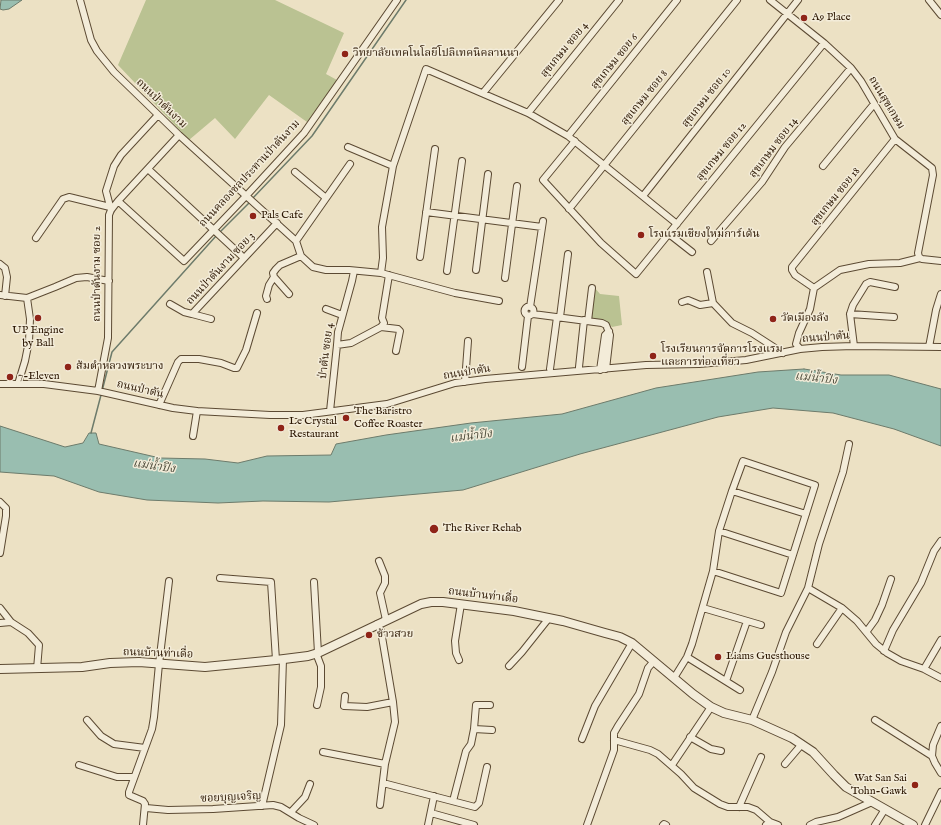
<!DOCTYPE html>
<meta charset="utf-8">
<style>
body{margin:0}
canvas{display:block;background:#ece1c4}
</style>
<canvas width="941" height="825"></canvas>
<script>
const c = document.querySelector('canvas').getContext('2d');
c.lineJoin = 'round';
function paint(path, color) { c.fillStyle = color; c.fill(path, 'evenodd'); }
const poly = rows => new Path2D(rows.map(r => 'M' + r).join(''));
function trace(path, color, width, dash) { c.strokeStyle = color; c.lineWidth = width; c.lineCap = dash ? 'butt' : 'round'; c.setLineDash(dash || []); c.stroke(path); }
function write(font, color, halo, rows, align = 'center') {
  c.font = font + ' "IM FELL English","Noto Serif Thai",serif'; c.lineWidth = 3; c.setLineDash([]); c.textBaseline = 'middle'; c.strokeStyle = halo; c.fillStyle = color; for (const [text, x, y, turn = 0] of rows) {
    c.save(); c.translate(x, y); c.rotate((+turn || 0) * Math.PI / 180); c.textAlign = isNaN(turn) ? turn : align; if (halo) c.strokeText(text, 0, 0); c.fillText(text, 0, 0); c.restore();
  }
}
const green = poly([
 [146,0,275,0,344,33,326,74,337,80,307,122,269,95,235,139,215,118,189,140,118,65],
 [595,288,600,294,619,296,622,325,612,327,606,321,591,319]
]);
const water = poly([
 [1,0,22,0,9,9,3,10,0,9,1,0],
 [804,369,841,375,889,375,941,389,941,446,894,429,833,413,773,408,718,417,651,435,580,454,463,490,329,502,263,501,218,503,147,500,99,492,54,476,0,472,0,426,65,447,83,443,89,433,96,433,99,444,160,458,205,459,238,463,267,456,331,455,336,444,386,435,471,423,562,414,656,388,758,372,804,369]
]);
const stream = poly([
 [252,199,312,136,406,0],
 [219,233,250,202],
 [102,391,112,352,216,236],
 [91,433,101,395]
]);
const minor = poly([
 [80,0,91,40,97,51,114,72,179,135,296,241,301,256,313,267,326,270,349,270,381,273,455,293,499,301],
 [770,0,824,43,851,68,861,81,895,139,932,168,933,175,918,253,919,257,922,259,941,261],
 [929,0,941,15],
 [483,93,559,0],
 [528,113,619,0],
 [568,136,677,0],
 [575,141,543,180,601,243,636,274,824,43],
 [348,147,393,166],
 [823,166,874,104],
 [148,169,244,258],
 [295,172,326,198],
 [643,196,798,0],
 [118,201,184,261,246,196,304,133,397,0],
 [569,209,737,0],
 [111,210,106,191,114,166,121,155,158,115],
 [426,212,542,227],
 [669,234,692,252],
 [36,238,63,199,69,197,110,207],
 [296,241,350,164],
 [711,241,762,182,785,147,851,68],
 [420,257,435,149],
 [0,264,5,268,7,277,5,296],
 [476,270,488,174],
 [447,271,462,161],
 [707,272,713,303,732,323,752,333,783,353],
 [381,273,383,258,382,227,393,166,426,69,528,113,568,136,677,224],
 [505,278,517,186],
 [814,288,840,270,869,264,900,263,920,258],
 [289,294,274,277,273,273,276,269,280,265,301,256],
 [0,295,27,298,55,287,76,278,87,277,109,281],
 [267,299,266,296,269,285,274,277],
 [682,302,688,300,700,305,713,303],
 [170,304,184,312,192,314],
 '524.5 311a4.5 4.5 0 1 1 9 0a4.5 4.5 0 1 1-9 0Z',
 [530,307,543,221],
 [326,309,342,315],
 [533,314,602,323,606,325,610,335,606,369],
 [850,314,853,305,866,284,870,282,895,287],
 [560,317,568,254],
 [211,319,192,314,277,223],
 [588,321,592,288],
 [381,327,398,329,400,331,396,351],
 [337,345,351,343,381,327,384,323,382,318,389,275],
 [854,346,850,314,894,317],
 [929,347,936,310,941,294],
 [800,349,796,344,799,333,810,309,814,288,795,275,792,270,792,267,895,139],
 [522,367,528,316],
 [579,367,584,320],
 [550,369,557,317],
 [600,370,605,335,609,331],
 [465,382,468,341],
 [0,384,44,384,98,391,173,408,197,411,270,415,303,415,387,404,455,383,485,379,646,365,699,364,746,360,800,349,822,347,854,346,941,347],
 [18,384,25,361,29,341,30,319,27,298],
 [98,391,108,338,109,215,111,210,118,201,179,135],
 [159,405,178,362,181,359,199,359,221,363,234,368,237,368,246,350,257,313],
 [330,411,337,345,338,332,352,281,354,271],
 [193,436,197,411],
 [732,491,806,514],
 [0,502,6,508,6,516,0,553],
 [719,531,793,555],
 [379,561,385,576,385,583,380,593,386,620],
 [220,578,271,582,276,660],
 [314,582,318,653],
 [808,588,842,608,857,621,876,644,887,653,901,661,924,669,941,678],
 [0,608,11,622,28,633,39,645,37,669],
 [703,608,761,625],
 [0,623,11,622],
 [377,624,381,631,393,702,395,722,385,764,380,805],
 [867,631,875,620,882,605,891,579],
 [817,644,842,608],
 [884,651,893,630,921,583,934,551,941,541],
 [316,653,321,666,321,687,317,705],
 [687,657,740,690],
 [459,660,456,653,455,641,461,604],
 [509,666,522,652,549,618],
 [924,669,941,640],
 [674,678,687,657,692,644,713,571,719,531,732,491,743,461,815,485,781,593,713,571],
 [726,681,747,621],
 [345,696,344,706,367,707,393,702],
 [87,720,101,736,114,744,145,748],
 [752,720,772,672,786,632,808,588,819,544,843,472,849,444],
 [875,720,932,756],
 [941,726,933,745,932,756,935,763,941,773],
 [474,729,492,730],
 [690,737,711,749,721,751],
 [582,739,595,706,632,643],
 [614,740,650,750,658,754,681,774,694,788,720,804,728,807,748,807,756,810,770,822],
 [323,752,385,764],
 [785,764,802,744],
 [79,765,117,777,134,777],
 [672,765,711,707],
 [383,783,475,807,479,803,487,767],
 [453,801,466,751,471,744,474,729,476,705,490,705],
 [262,806,281,725,283,659],
 [739,807,761,757],
 [146,808,168,810,213,809,273,805,281,807,299,818,314,825],
 [291,812,305,797,310,784],
 [431,813,474,825],
 [143,825,145,804,143,801,129,795,129,792,152,729,154,717,159,664,169,581],
 [428,825,434,796],
 [587,825,614,750,614,733,618,726,639,694,648,668,654,661],
 [663,825,664,824,666,825],
 [766,825,770,822,778,825],
 [810,825,816,822,838,817,872,802],
 [875,825,885,809],
 [925,825,941,792]
]);
const tertiary = poly([
 [0,669,82,667,110,663,139,662,205,667,276,660,308,656,318,653,421,604,431,602,443,602,514,611,563,621,605,633,620,637,632,643,693,694,711,707,724,713,752,720,792,738,813,752,834,775,846,787,913,825]
]);
const markers = [
 [804,18,4,"#8f2418"],
 [345,54,4,"#8f2418"],
 [253,216,4,"#8f2418"],
 [641,235,4,"#8f2418"],
 [38,318,4,"#8f2418"],
 [773,319,4,"#8f2418"],
 [653,356,4,"#8f2418"],
 [68,367,4,"#8f2418"],
 [10,377,4,"#8f2418"],
 [346,418,4,"#8f2418"],
 [281,428,4,"#8f2418"],
 [434,529,5,"#8f2418"],
 [369,635,4,"#8f2418"],
 [718,657,4,"#8f2418"],
 [915,785,4,"#8f2418"]
];
const poiNames = [
 ["A9 Place",812,18],
 ["วิทยาลัยเทคโนโลยีโปลิเทคนิคลานนา",353,54],
 ["Pals Cafe",261,216],
 ["โรงแรมเชียงใหม่การ์เด้น",649,235],
 ["วัดเมืองลัง",781,319],
 ["UP Engine",38,331,"center"],
 ["by Ball",38,344,"center"],
 ["โรงเรียนการจัดการโรงแรม",661,350],
 ["และการท่องเที่ยว",661,363],
 ["ส้มตำหลวงพระบาง",76,367],
 ["7-Eleven",18,377],
 ["The Baristro",354,412],
 ["Coffee Roaster",354,425],
 ["Le Crystal",289,422],
 ["Restaurant",289,435],
 ["The River Rehab",443,529],
 ["ข้าวสวย",377,635],
 ["Liams Guesthouse",726,657],
 ["Wat San Sai",907,779,"right"],
 ["Tohn-Gawk",907,792,"right"]
];
const streetNames = [
 ["สุขเกษม ซอย 4",565,50,-51],
 ["สุขเกษม ซอย 6",615,62,-51],
 ["สุขเกษม ซอย 8",645,98,-51],
 ["สุขเกษม ซอย 10",707,98,-52],
 ["ถนนสุขเกษม",886,103,59],
 ["ถนนป่าตันงาม",161,104,44],
 ["สุขเกษม ซอย 14",774,148,-53],
 ["สุขเกษม ซอย 12",722,152,-51],
 ["ถนนคลองชลประทานป่าตันงาม",250,174,-47],
 ["สุขเกษม ซอย 18",836,197,-51],
 ["ถนนป่าตันงาม ซอย 3",221,269,-47],
 ["ถนนป่าตันงาม ซอย 2",98,274,-90],
 ["ถนนป่าตัน",826,338,-4],
 ["ป่าตัน ซอย 4",327,351,-83],
 ["ถนนป่าตัน",467,373,-9],
 ["ถนนป่าตัน",140,390,13],
 ["ถนนบ้านท่าเดื่อ",483,596,7],
 ["ถนนบ้านท่าเดื่อ",158,654,2],
 ["ซอยบุญเจริญ",231,798,-3]
];
const waterNames = [
 ["แม่น้ำปิง",816,379,6],
 ["แม่น้ำปิง",471,437,-7],
 ["แม่น้ำปิง",154,467,8]
];
paint(green, '#bac292');
paint(water, '#99beb0');
trace(water, '#6d7b6b', 1);
trace(stream, '#6d7b6b', 1.5);
trace(minor, '#5c4a33', 8);
trace(tertiary, '#5c4a33', 10);
trace(minor, '#f3ecd9', 6);
trace(tertiary, '#f3ecd9', 8);
for (const [x, y, r, color] of markers) { const dot = new Path2D(); dot.arc(x, y, r, 0, 2 * Math.PI); c.fillStyle = color; c.fill(dot); trace(dot, '#f3ecd9', 1.5); }
write('11px', '#2c1703', '#f3ecd9', poiNames, 'left');
write('11px', '#2c1703', '#f3ecd9', streetNames);
write('italic 12px', '#525140', '#f3ecd9', waterNames);
</script>
